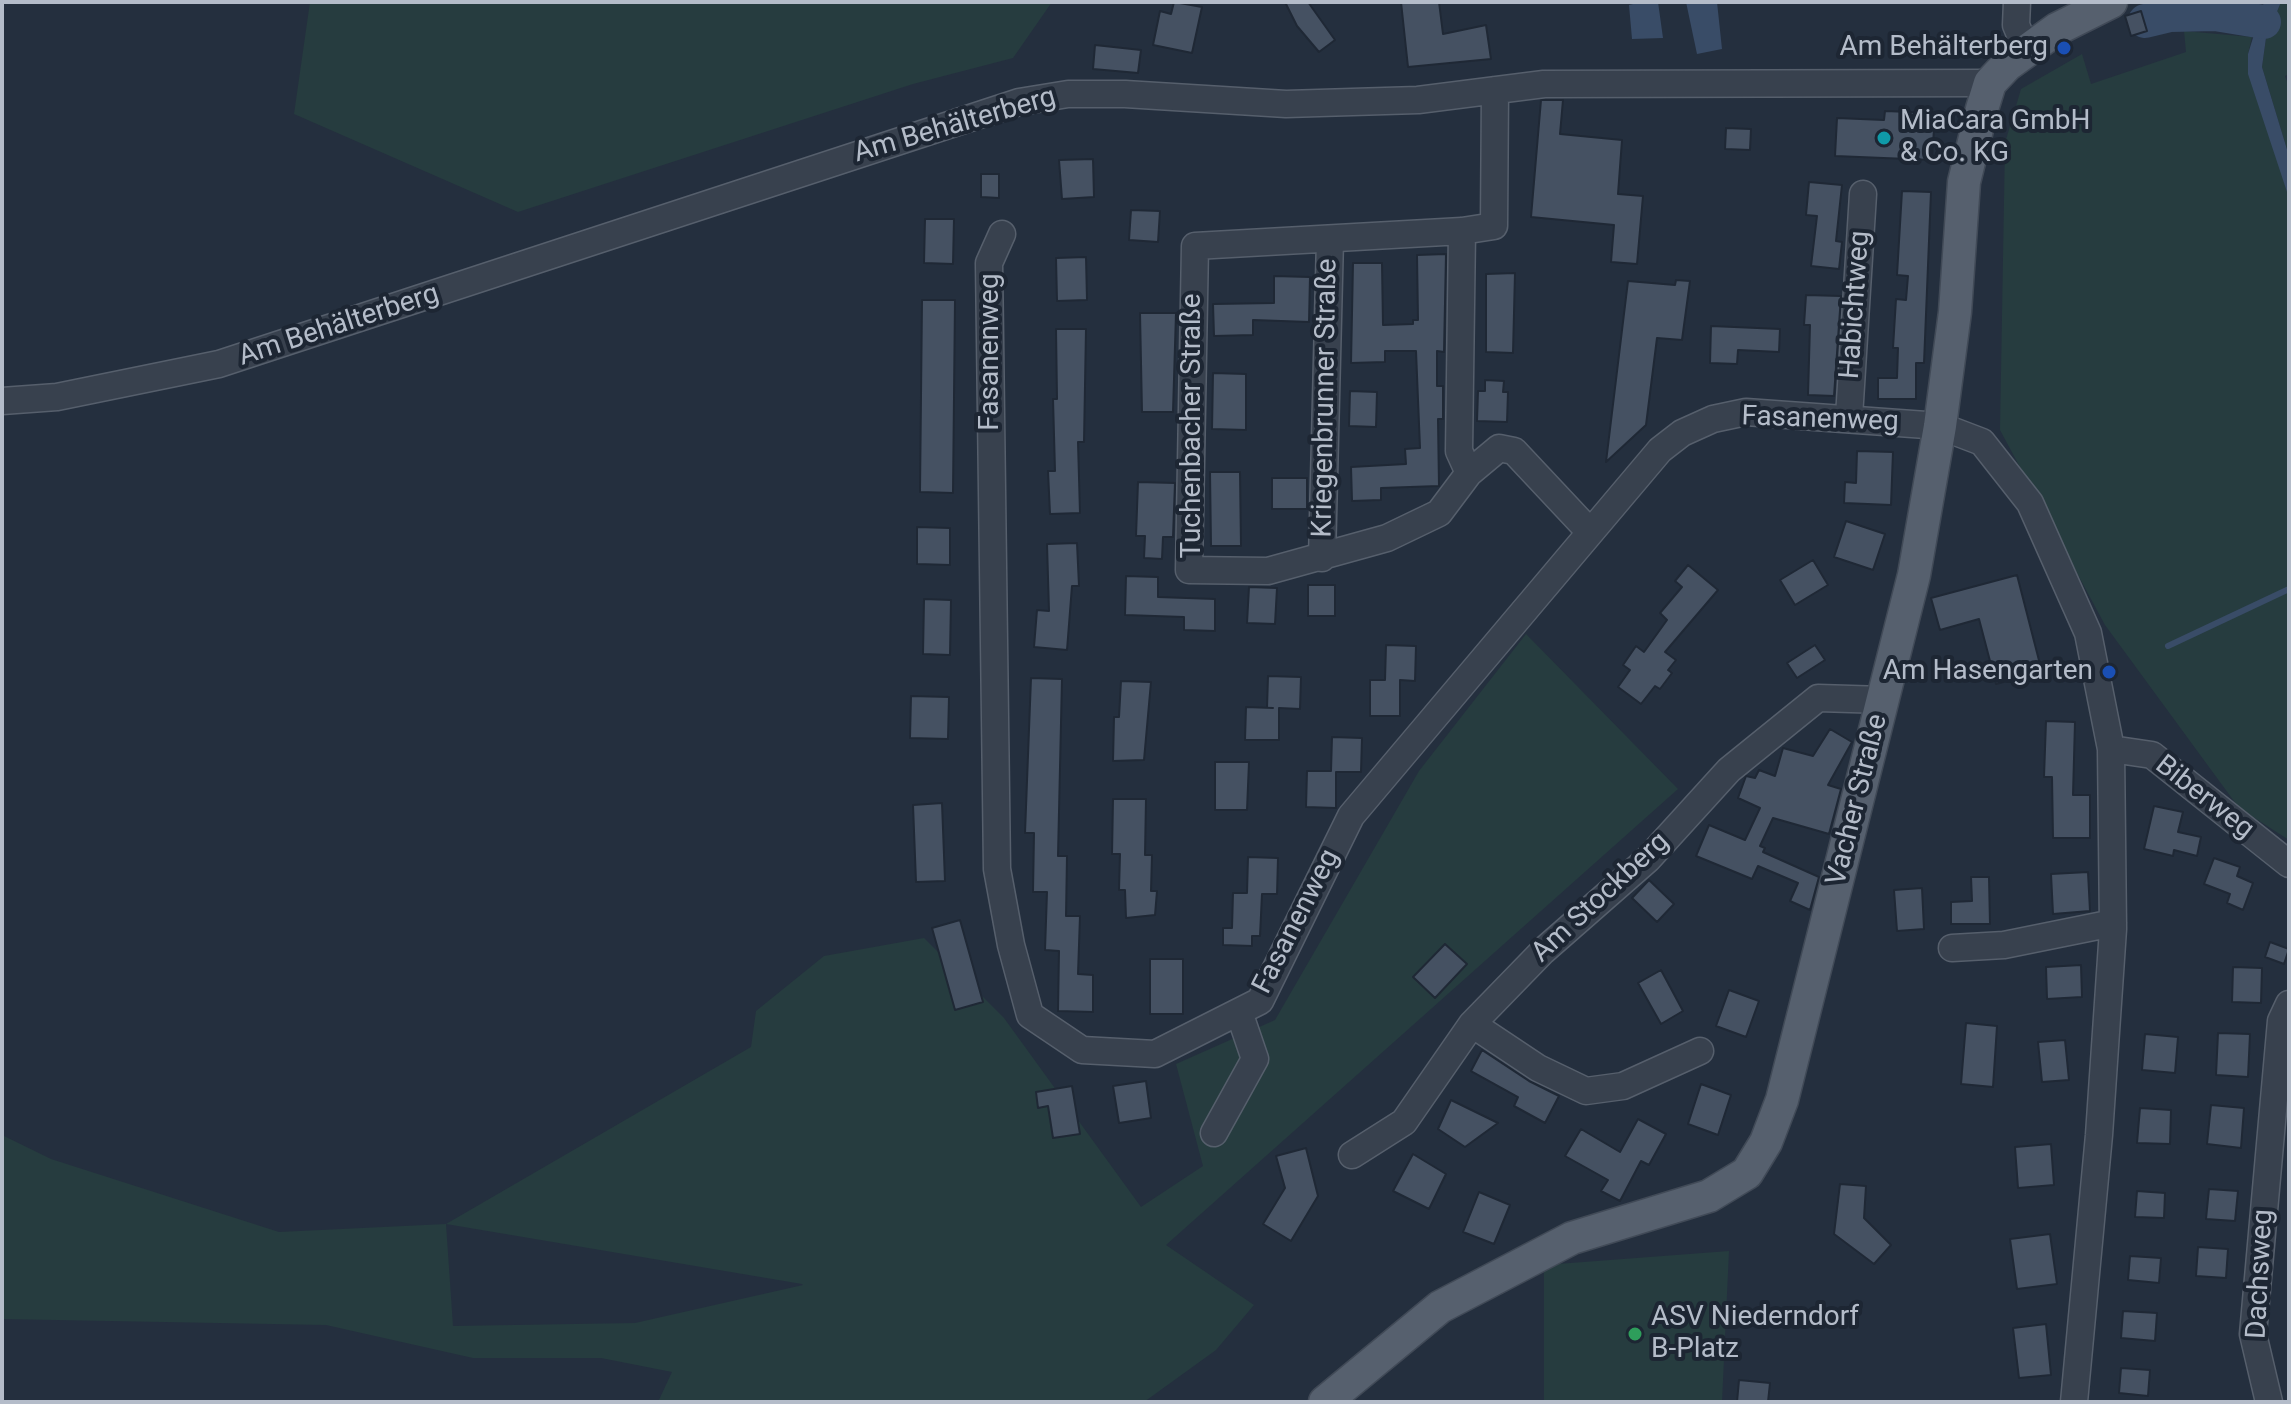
<!DOCTYPE html>
<meta charset="utf-8">
<style>
body{margin:0}
#map{position:relative;width:2291px;height:1404px;overflow:hidden;background:#242f3e;font-family:Roboto,sans-serif}
canvas{display:block}
.frame{position:absolute;inset:0;border:4px solid #b4bcc9;pointer-events:none}
</style>
<div id="map">
<canvas width="2291" height="1404"></canvas>
<div class="frame"></div>
</div>
<script>
const c = document.querySelector('canvas').getContext('2d');
c.lineJoin = 'round';
function paint(path, color) { c.fillStyle = color; c.fill(path, 'evenodd'); }
const poly = rows => new Path2D(rows.map(r => 'M' + r).join(''));
function trace(path, color, width, dash) { c.strokeStyle = color; c.lineWidth = width; c.lineCap = dash ? 'butt' : 'round'; c.setLineDash(dash || []); c.stroke(path); }
function write(font, color, halo, rows, align = 'center') {
  c.font = font + ' Roboto,sans-serif'; c.lineWidth = 8; c.setLineDash([]); c.textBaseline = 'middle'; c.strokeStyle = halo; c.fillStyle = color; for (const [text, x, y, turn = 0] of rows) {
    c.save(); c.translate(x, y); c.rotate((+turn || 0) * Math.PI / 180); c.textAlign = isNaN(turn) ? turn : align; if (halo) c.strokeText(text, 0, 0); c.fillText(text, 0, 0); c.restore();
  }
}
const green = poly([
 [310,2,1052,2,1013,58,913,84,518,212,294,114],
 [2281,2,2289,2,2289,74,2285,76,2289,87,2289,156,2262,67,2266,38],
 [2184,31,2252,37,2248,54,2289,198,2289,840,2239,808,2105,625,2000,430,2005,143,2021,89,2082,54,2091,84,2186,52],
 [1526,634,1678,789,1166,1245,1254,1305,1216,1350,1144,1402,658,1402,672,1372,601,1358,473,1358,326,1325,2,1319,2,1135,51,1159,279,1232,446,1224,751,1047,756,1011,824,956,924,938,1004,1018,1141,1207,1203,1166,1176,1064,1275,1020,1419,771],
 [446,1224,802,1284,803,1285,635,1323,453,1326],
 [1729,1251,1722,1402,1544,1402,1544,1265]
]);
const water = poly([
 [1641,2,1658,2,1663,38,1632,39,1629,5],
 [1686,2,1717,2,1722,49,1697,54],
 [2264,2,2281,2,2266,38,2262,67,2289,156,2289,198,2248,74,2248,54]
]);
const stream = poly([
 [2168,646,2289,589]
]);
const river = poly([
 [2145,21,2170,15,2215,14,2264,22]
]);
const building = poly([
 [1174,2,1202,7,1192,53,1153,45,1160,11,1171,14,1174,2],
 [1285,2,1308,2,1335,40,1319,52,1297,26,1285,2],
 [1401,2,1439,2,1443,34,1486,25,1491,59,1408,67,1401,2],
 [2141,11,2147,31,2131,36,2125,16,2141,11],
 [1095,45,1141,50,1138,73,1093,69,1095,45],
 [1541,100,1563,100,1560,134,1622,140,1618,194,1643,196,1637,264,1611,262,1614,225,1531,217,1541,100],
 [1885,111,1935,113,1932,160,1835,156,1837,118,1884,120,1885,111],
 [1726,128,1751,129,1750,150,1725,149,1726,128],
 [1093,159,1094,197,1062,199,1059,160,1093,159],
 [981,174,999,174,999,198,981,197,981,174],
 [1809,182,1842,185,1836,241,1842,242,1839,269,1811,266,1817,216,1806,215,1809,182],
 [1902,191,1931,192,1924,363,1916,363,1916,399,1878,399,1878,378,1897,378,1898,348,1893,348,1896,299,1906,300,1908,276,1897,275,1902,191],
 [1131,210,1160,211,1158,242,1129,240,1131,210],
 [925,219,954,219,953,264,924,263,925,219],
 [1446,254,1444,352,1437,351,1437,386,1443,386,1443,419,1438,419,1439,486,1381,488,1381,500,1352,501,1351,467,1406,464,1405,449,1420,448,1416,351,1385,351,1385,362,1351,363,1353,263,1382,263,1383,325,1413,324,1413,320,1418,320,1417,255,1446,254],
 [1086,257,1087,300,1057,301,1056,258,1086,257],
 [1515,273,1513,353,1486,352,1486,274,1515,273],
 [1274,276,1310,277,1309,322,1253,320,1253,335,1214,336,1213,304,1274,303,1274,276],
 [1676,280,1690,281,1682,340,1657,338,1646,425,1606,462,1628,281,1675,285,1676,280],
 [1806,295,1841,296,1834,396,1808,395,1810,325,1804,325,1806,295],
 [922,300,955,300,953,493,920,492,922,300],
 [1140,313,1176,313,1173,412,1142,412,1140,313],
 [1711,326,1780,329,1779,352,1738,350,1737,364,1710,363,1711,326],
 [1056,329,1086,329,1084,442,1078,442,1080,513,1050,514,1048,471,1055,471,1053,399,1057,399,1056,329],
 [1213,373,1246,374,1246,430,1212,429,1213,373],
 [1485,380,1504,381,1503,392,1508,392,1507,422,1477,421,1478,391,1485,391,1485,380],
 [1350,391,1377,392,1376,427,1349,426,1350,391],
 [1857,451,1893,452,1891,505,1844,503,1845,482,1856,483,1857,451],
 [1210,472,1240,472,1241,546,1211,546,1210,472],
 [1272,478,1307,478,1307,509,1272,509,1272,478],
 [1138,482,1175,483,1173,537,1163,537,1162,559,1144,558,1145,536,1136,536,1138,482],
 [1846,521,1885,534,1873,570,1834,557,1846,521],
 [917,527,950,528,950,565,917,564,917,527],
 [1077,543,1079,586,1072,586,1067,650,1034,647,1037,610,1049,611,1047,544,1077,543],
 [1813,560,1828,585,1795,605,1780,580,1813,560],
 [1688,565,1718,590,1665,652,1676,660,1668,670,1672,673,1660,689,1655,686,1641,704,1618,687,1630,670,1623,665,1636,646,1644,652,1667,620,1660,613,1682,587,1675,581,1688,565],
 [2017,575,2042,672,1996,684,1979,619,1940,630,1931,598,2017,575],
 [1126,576,1158,577,1158,597,1215,599,1215,631,1184,630,1184,617,1125,615,1126,576],
 [1308,585,1335,585,1335,616,1308,616,1308,585],
 [1249,587,1277,588,1275,624,1247,623,1249,587],
 [924,599,951,600,950,655,923,654,924,599],
 [1386,645,1416,646,1415,681,1400,680,1400,716,1370,716,1370,680,1385,680,1386,645],
 [1815,645,1825,660,1797,678,1787,663,1815,645],
 [1268,676,1301,677,1300,709,1279,708,1279,740,1245,740,1246,707,1273,708,1267,708,1268,676],
 [1031,678,1062,679,1058,856,1067,856,1066,916,1080,916,1078,974,1093,975,1093,1012,1058,1011,1059,951,1045,950,1047,892,1033,892,1034,833,1025,833,1031,678],
 [1121,681,1151,682,1144,760,1113,761,1114,717,1119,717,1121,681],
 [911,696,949,697,948,739,910,738,911,696],
 [2046,721,2075,722,2073,795,2090,795,2090,838,2053,838,2052,777,2044,777,2046,721],
 [1830,729,1852,742,1828,785,1841,789,1829,834,1773,818,1760,846,1765,848,1763,852,1819,877,1810,910,1790,901,1798,883,1758,866,1752,879,1696,856,1709,825,1745,840,1760,808,1738,798,1746,776,1755,778,1759,770,1775,776,1783,748,1813,756,1830,729],
 [1332,737,1362,738,1361,772,1336,772,1336,808,1306,807,1307,771,1331,771,1332,737],
 [1215,762,1249,762,1247,810,1215,810,1215,762],
 [1113,799,1146,799,1145,855,1152,855,1151,891,1157,891,1155,915,1126,918,1125,890,1119,890,1120,854,1112,854,1113,799],
 [942,803,945,881,916,882,913,805,942,803],
 [2154,806,2183,812,2178,832,2201,837,2197,856,2174,850,2173,856,2144,849,2154,806],
 [1248,857,1278,858,1277,894,1262,894,1260,936,1252,936,1252,946,1223,945,1223,928,1232,928,1233,893,1247,893,1248,857],
 [2214,858,2240,867,2237,876,2253,883,2243,910,2227,903,2230,894,2204,884,2214,858],
 [2088,872,2090,911,2053,914,2051,874,2088,872],
 [1971,877,1989,877,1990,924,1951,924,1951,902,1972,901,1971,877],
 [1649,880,1674,904,1657,922,1632,898,1649,880],
 [1922,888,1924,929,1897,931,1894,890,1922,888],
 [960,920,983,1002,955,1010,932,928,960,920],
 [2270,942,2289,949,2284,964,2265,957,2270,942],
 [1445,944,1467,964,1435,998,1413,977,1445,944],
 [1150,959,1183,959,1183,1014,1150,1014,1150,959],
 [2081,965,2082,997,2047,999,2046,967,2081,965],
 [2233,967,2262,968,2261,1003,2232,1002,2233,967],
 [1661,970,1683,1011,1661,1024,1638,983,1661,970],
 [1729,990,1759,1001,1746,1037,1716,1026,1729,990],
 [1966,1023,1997,1026,1993,1087,1961,1084,1966,1023],
 [2218,1033,2250,1034,2248,1077,2216,1075,2218,1033],
 [2145,1034,2178,1037,2175,1073,2142,1070,2145,1034],
 [2065,1040,2069,1080,2042,1082,2038,1042,2065,1040],
 [1482,1050,1529,1081,1559,1096,1545,1123,1514,1106,1518,1097,1471,1071,1482,1050],
 [1146,1081,1151,1118,1119,1123,1113,1086,1146,1081],
 [1701,1084,1731,1095,1718,1135,1688,1124,1701,1084],
 [1072,1086,1080,1134,1053,1138,1048,1106,1038,1108,1036,1092,1072,1086],
 [1451,1100,1498,1123,1465,1147,1438,1129,1451,1100],
 [2211,1105,2244,1108,2241,1148,2207,1144,2211,1105],
 [2140,1108,2171,1110,2170,1144,2137,1143,2140,1108],
 [1638,1119,1666,1134,1649,1165,1641,1161,1620,1201,1601,1191,1608,1180,1565,1156,1581,1129,1620,1152,1638,1119],
 [2051,1144,2054,1185,2018,1188,2015,1147,2051,1144],
 [1306,1148,1318,1196,1291,1241,1263,1224,1285,1188,1276,1156,1306,1148],
 [1413,1154,1446,1174,1429,1209,1393,1191,1413,1154],
 [1840,1184,1866,1186,1864,1218,1891,1245,1874,1264,1834,1234,1840,1184],
 [2209,1189,2238,1191,2235,1221,2206,1219,2209,1189],
 [2137,1191,2165,1193,2164,1218,2135,1217,2137,1191],
 [1479,1192,1510,1205,1494,1244,1463,1232,1479,1192],
 [2050,1234,2057,1284,2017,1289,2010,1239,2050,1234],
 [2198,1247,2228,1249,2226,1278,2196,1276,2198,1247],
 [2130,1256,2161,1258,2159,1283,2128,1280,2130,1256],
 [2123,1311,2157,1313,2155,1341,2121,1338,2123,1311],
 [2046,1324,2051,1375,2019,1378,2013,1328,2046,1324],
 [2121,1368,2150,1370,2148,1396,2119,1393,2121,1368],
 [1739,1380,1770,1383,1768,1402,1737,1402,1739,1380]
]);
const minor = poly([
 [2017,2,2016,25,2026,49],
 [1495,90,1494,226,1462,231,1195,246,1189,570,1268,571,1387,538,1439,513,1469,473,1499,448,1514,451,1590,532],
 [1462,231,1459,451,1469,473],
 [1002,234,989,263,997,869,1011,945,1030,1015,1082,1050,1155,1054,1260,1001,1351,816,1660,450,1682,433,1713,419,1746,412,1940,426,1982,442,2030,503,2088,633,2111,749,2113,929,2099,1135,2074,1402],
 [2,401,57,397,219,364,1019,102,1068,94,1125,94,1286,104,1418,100,1544,84,1990,83],
 [1849,417,1863,194],
 [1322,558,1330,239],
 [2111,749,2152,755,2289,864],
 [1952,948,2004,945,2113,923],
 [1472,1024,1538,1068,1586,1091,1623,1086,1700,1051],
 [1214,1133,1255,1059,1239,1012],
 [1352,1155,1404,1122,1472,1024,1543,951,1648,859,1729,770,1818,698,1884,700],
 [2269,1402,2253,1334,2281,1021,2289,1004]
]);
const major = poly([
 [1325,1402,1440,1307,1572,1238,1709,1196,1747,1173,1766,1142,1782,1100,1914,575,1940,426,1955,312,1964,182,1982,109,1990,83,2007,65,2057,29,2111,2]
]);
const markers = [
 [2064,48,8,"#1a4fb4"],
 [1884,138,8,"#0f9aa8"],
 [2109,672,8,"#1a4fb4"],
 [1635,1334,8,"#2e9e5b"]
];
const poiNames = [
 ["Am Behälterberg",2048,48],
 ["MiaCara GmbH",1900,122,"left"],
 ["& Co. KG",1900,154,"left"],
 ["Am Hasengarten",2093,672],
 ["ASV Niederndorf",1651,1318,"left"],
 ["B-Platz",1651,1350,"left"]
];
const streetNames = [
 ["Am Behälterberg",955,126,-16],
 ["Habichtweg",1856,305,-86],
 ["Am Behälterberg",339,326,-18],
 ["Fasanenweg",991,352,-90],
 ["Kriegenbrunner Straße",1326,398,-89],
 ["Fasanenweg",1820,420,2],
 ["Tuchenbacher Straße",1193,426,-90],
 ["Biberweg",2204,798,38],
 ["Vacher Straße",1858,800,-76],
 ["Am Stockberg",1601,898,-43],
 ["Fasanenweg",1297,922,-63],
 ["Dachsweg",2261,1274,-87]
];
paint(green, '#263c3f');
paint(water, '#394c67');
trace(stream, '#394c67', 6);
trace(river, '#394c67', 34);
paint(building, '#455162');
trace(building, '#1f2835', 2);
trace(minor, '#565f6c', 29);
trace(major, '#414a57', 35);
trace(minor, '#38414e', 26);
trace(major, '#56606e', 32);
for (const [x, y, r, color] of markers) { const dot = new Path2D(); dot.arc(x, y, r, 0, 2 * Math.PI); c.fillStyle = color; c.fill(dot); trace(dot, '#1d2633', 3); }
write('28px', '#b4bcc9', '#1d2633', poiNames, 'right');
write('28px', '#b4bcc9', '#1d2633', streetNames);
</script>
